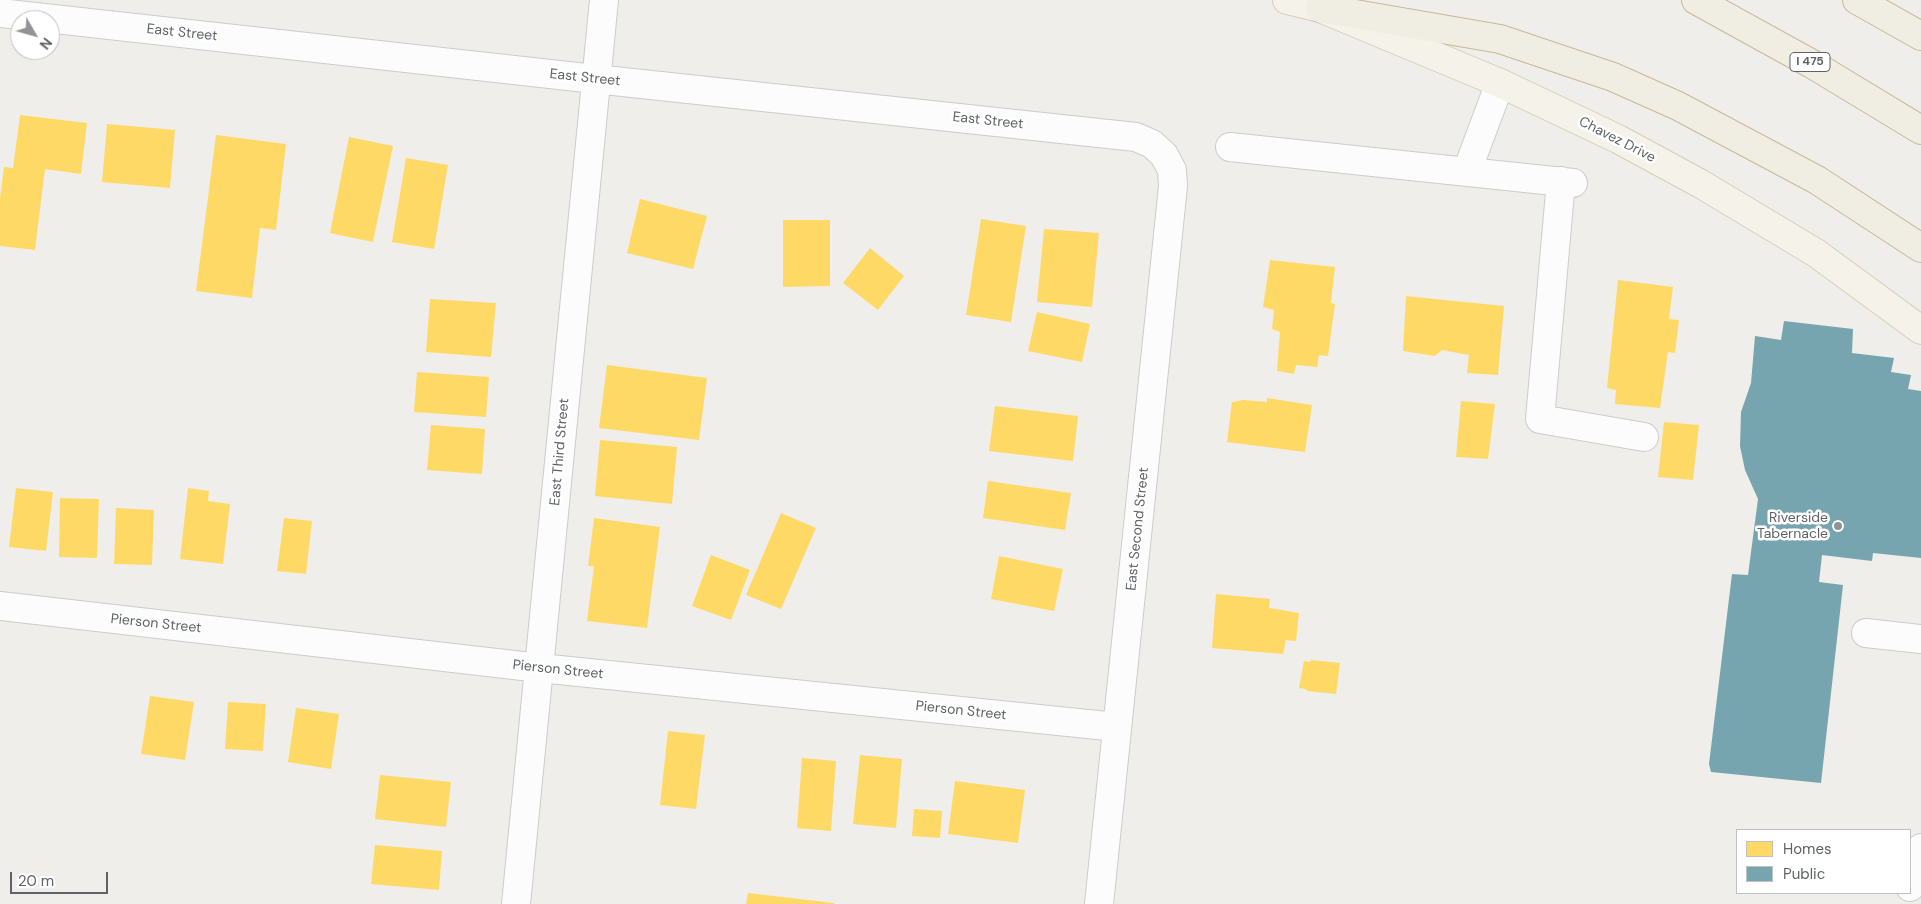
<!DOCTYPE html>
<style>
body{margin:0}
#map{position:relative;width:1921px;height:904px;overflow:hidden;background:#efeeea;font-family:"DM Sans",sans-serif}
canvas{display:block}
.legend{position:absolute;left:1736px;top:829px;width:175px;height:65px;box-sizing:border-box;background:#fff;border:1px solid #bfc1c3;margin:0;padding:6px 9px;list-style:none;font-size:15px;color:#5f6368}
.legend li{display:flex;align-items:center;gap:10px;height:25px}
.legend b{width:25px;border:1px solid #bfc1c3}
.north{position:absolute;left:10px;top:10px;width:50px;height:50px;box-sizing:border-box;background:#fff;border:1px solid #bfc1c3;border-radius:50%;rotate:128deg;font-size:14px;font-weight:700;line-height:20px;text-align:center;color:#5f6368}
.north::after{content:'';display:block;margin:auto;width:18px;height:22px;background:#919496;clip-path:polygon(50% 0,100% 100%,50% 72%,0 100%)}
.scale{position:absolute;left:10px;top:872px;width:98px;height:22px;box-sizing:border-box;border:2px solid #5f6368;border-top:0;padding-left:6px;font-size:15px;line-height:18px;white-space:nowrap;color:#5f6368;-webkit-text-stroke:4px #fff;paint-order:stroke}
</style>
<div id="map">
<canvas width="1921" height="904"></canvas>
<ul class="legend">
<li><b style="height:14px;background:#ffd966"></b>Homes</li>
<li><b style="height:14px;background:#76a5af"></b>Public</li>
</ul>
<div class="north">N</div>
<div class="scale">20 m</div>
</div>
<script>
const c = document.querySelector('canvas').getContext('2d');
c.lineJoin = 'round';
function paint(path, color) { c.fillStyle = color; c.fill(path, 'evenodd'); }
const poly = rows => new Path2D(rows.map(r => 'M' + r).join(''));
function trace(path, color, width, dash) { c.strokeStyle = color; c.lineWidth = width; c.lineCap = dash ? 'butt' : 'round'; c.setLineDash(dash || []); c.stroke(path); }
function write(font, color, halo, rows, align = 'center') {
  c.font = font + ' "DM Sans",sans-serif'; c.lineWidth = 5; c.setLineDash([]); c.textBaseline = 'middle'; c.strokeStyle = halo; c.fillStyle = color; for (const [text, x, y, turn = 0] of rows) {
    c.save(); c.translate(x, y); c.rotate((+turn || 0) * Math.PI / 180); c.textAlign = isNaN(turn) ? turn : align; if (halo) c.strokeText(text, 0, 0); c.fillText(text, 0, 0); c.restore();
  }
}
const homes = poly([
 [20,115,87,123,81,174,45,169,35,250,0,246,0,198,4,167,13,168],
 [107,124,175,130,170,188,102,182],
 [216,135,286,144,276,230,260,228,252,298,196,291],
 [349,137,393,146,373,242,330,233],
 [406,158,448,165,434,249,392,242],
 [640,199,707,216,693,269,627,253],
 [981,219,1026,226,1011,322,966,315],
 [783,220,830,220,830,286,783,287],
 [1044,229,1099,233,1092,307,1037,302],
 [870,248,904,276,878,310,843,283],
 [1270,260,1335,267,1331,303,1335,304,1328,356,1319,355,1317,367,1296,365,1294,374,1277,371,1280,332,1272,329,1274,310,1263,307],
 [1618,280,1673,287,1669,319,1679,320,1675,353,1668,352,1660,408,1615,404,1616,390,1607,388],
 [1406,296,1504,306,1498,375,1467,373,1469,355,1442,350,1435,356,1403,351],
 [430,299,496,303,491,357,426,352],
 [1037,312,1090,324,1082,362,1028,351],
 [607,365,707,378,699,440,599,428],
 [417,372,489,377,486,417,414,412],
 [1267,398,1312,405,1305,452,1227,442,1232,402,1244,400,1267,402],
 [1461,401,1495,404,1488,459,1456,457],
 [995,406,1078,416,1073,461,989,451],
 [1664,422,1699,425,1693,480,1658,477],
 [431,425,485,429,482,474,427,470],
 [600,440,677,447,672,504,595,496],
 [988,481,1071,493,1065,530,983,518],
 [16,488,53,492,46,551,9,547],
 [188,488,209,491,208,501,230,504,223,564,180,559],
 [60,498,99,499,97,558,59,557],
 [116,508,154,510,152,565,114,564],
 [781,513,816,528,781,609,746,595],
 [284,518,312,521,306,574,277,571],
 [594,518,660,527,647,628,587,621,594,566,588,566],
 [711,555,750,570,731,620,692,606],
 [999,556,1063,569,1054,611,991,599],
 [1216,594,1270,599,1269,608,1299,613,1296,641,1286,640,1283,654,1212,648],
 [1311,660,1340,663,1336,694,1307,691,1306,689,1299,688,1304,661,1310,662],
 [150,696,194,702,185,760,141,754],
 [228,702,266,704,263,751,225,749],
 [296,708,339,714,331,769,288,762],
 [668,731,705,735,696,809,660,805],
 [860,755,902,759,896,828,853,824],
 [802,758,836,761,831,831,797,828],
 [380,775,451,782,446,827,375,819],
 [955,781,1025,790,1018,843,948,834],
 [914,809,942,811,940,838,912,836],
 [375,845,442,851,439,890,371,884],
 [748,893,834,903,834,904,746,904]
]);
const public = poly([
 [1784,321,1853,329,1852,353,1894,358,1891,372,1911,375,1908,389,1921,391,1921,558,1873,553,1872,561,1822,555,1819,582,1843,585,1821,783,1711,772,1709,764,1732,574,1748,575,1758,499,1745,470,1740,446,1741,412,1751,383,1755,336,1781,340]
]);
const minor = poly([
 [0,13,595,79,1136,137,1152,144,1164,155,1172,170,1173,186,1099,904],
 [1230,147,1573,183],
 [1467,171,1500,83],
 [1561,181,1540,419,1644,437],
 [0,606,540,668,1117,727],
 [1866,633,1921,639],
 [1910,887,1921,848],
 [516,904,604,0]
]);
const major = poly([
 [1287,0,1320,8,1500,83,1618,139,1701,184,1816,253,1921,330]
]);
const highway = poly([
 [1696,0,1812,64,1921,130],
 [1857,0,1921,36],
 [1320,8,1500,39,1613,77,1678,106,1817,180,1921,248]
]);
const markers = [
 [1838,526,5,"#919496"]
];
const shields = [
 [1810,62,40]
];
const shieldNames = [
 ["I 475",1810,62]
];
const streetNames = [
 ["East Street",182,33,6],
 ["East Street",585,78,6],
 ["East Street",988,121,6],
 ["Chavez Drive",1617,140,27],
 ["East Third Street",560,452,-85],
 ["East Second Street",1138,529,-84],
 ["Pierson Street",156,624,6],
 ["Pierson Street",558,670,6],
 ["Pierson Street",961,711,6]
];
const poiNames = [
 ["Riverside",1828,518],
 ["Tabernacle",1828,534]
];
paint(homes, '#ffd966');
paint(public, '#76a5af');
trace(minor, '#cbcccc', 30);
trace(major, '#d7ceb8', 30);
trace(highway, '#c8b996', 30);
trace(minor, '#fdfcfc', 28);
trace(major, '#f4f2e9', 28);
trace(highway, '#f0ede3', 28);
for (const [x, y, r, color] of markers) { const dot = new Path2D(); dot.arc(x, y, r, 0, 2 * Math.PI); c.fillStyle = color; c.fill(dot); trace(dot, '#fff', 2); }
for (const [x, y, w] of shields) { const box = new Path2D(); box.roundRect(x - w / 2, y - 9.5, w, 19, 4); c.fillStyle = '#fff'; c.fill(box); trace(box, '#5f6368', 1); }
write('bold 12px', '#5f6368', null, shieldNames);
write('14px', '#5f6368', '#fff', streetNames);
write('14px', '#5f6368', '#fff', poiNames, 'right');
</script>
